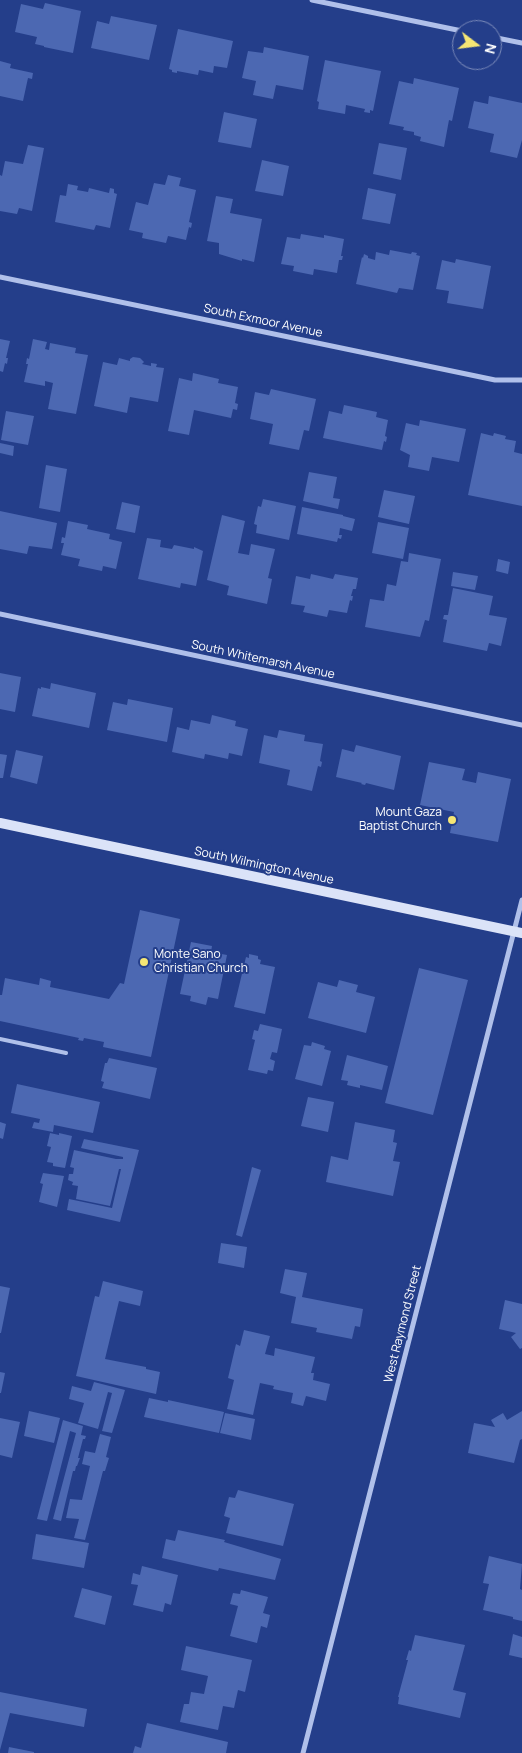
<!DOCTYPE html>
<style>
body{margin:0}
#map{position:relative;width:522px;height:1753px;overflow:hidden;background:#243e8a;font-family:Manrope,sans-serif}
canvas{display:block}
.north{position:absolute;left:452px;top:20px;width:50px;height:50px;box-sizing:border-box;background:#243e8a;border:1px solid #7c8bb9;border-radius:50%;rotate:105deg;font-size:14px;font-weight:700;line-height:20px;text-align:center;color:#fff}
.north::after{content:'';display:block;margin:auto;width:18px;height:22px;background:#f5e674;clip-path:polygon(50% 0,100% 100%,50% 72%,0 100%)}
</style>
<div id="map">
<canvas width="522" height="1753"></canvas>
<div class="north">N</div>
</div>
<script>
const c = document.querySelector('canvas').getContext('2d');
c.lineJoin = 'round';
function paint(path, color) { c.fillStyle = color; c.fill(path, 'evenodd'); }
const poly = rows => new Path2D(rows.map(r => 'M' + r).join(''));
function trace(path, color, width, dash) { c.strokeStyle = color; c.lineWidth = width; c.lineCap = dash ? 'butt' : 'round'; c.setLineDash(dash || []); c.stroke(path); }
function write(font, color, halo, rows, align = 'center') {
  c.font = font + ' Manrope,sans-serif'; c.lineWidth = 4; c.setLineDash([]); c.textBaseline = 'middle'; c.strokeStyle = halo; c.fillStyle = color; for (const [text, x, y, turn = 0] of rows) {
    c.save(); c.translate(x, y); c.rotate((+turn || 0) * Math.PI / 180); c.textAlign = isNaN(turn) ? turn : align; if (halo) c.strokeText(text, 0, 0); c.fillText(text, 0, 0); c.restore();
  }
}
const building = poly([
 [45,3,81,11,73,53,44,47,44,46,35,44,37,37,15,32,21,4,43,9],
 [111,16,157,25,149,60,91,48,97,21,109,24],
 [178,29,233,41,227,68,214,66,213,73,199,70,198,75,177,71,177,73,172,72,172,70,169,69],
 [264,47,309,56,303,90,276,85,273,99,253,95,256,81,242,78,248,51,263,53],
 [325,60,381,71,373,111,370,110,370,113,364,112,365,109,346,105,345,114,318,109,319,102,317,101],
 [0,61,11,64,10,68,33,73,32,79,28,78,23,101,0,96],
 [414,78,459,88,452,121,449,120,444,147,420,141,421,137,414,135,414,132,403,130,404,127,389,124,399,81,413,84],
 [489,96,522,103,522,140,517,158,490,152,494,134,468,128,474,101,488,104],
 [224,112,257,119,251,148,218,142],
 [379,143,407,148,401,180,373,174],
 [28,145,44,148,32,211,19,208,17,214,0,211,0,175,2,176,5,161,23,164],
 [262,160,289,166,283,196,255,191],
 [168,175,181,178,179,186,196,190,189,222,192,223,191,228,189,227,186,240,168,236,166,243,142,238,143,233,129,230,136,202,148,205,154,183,165,185],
 [68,184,78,186,77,190,88,192,89,188,109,193,110,188,114,189,114,193,117,194,110,228,96,225,94,230,55,222,60,195,66,196],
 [368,188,396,194,390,224,362,219],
 [216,196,233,199,230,213,262,219,254,262,242,259,242,261,219,254,219,243,207,241],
 [301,234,324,238,324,235,344,239,341,256,343,256,342,260,339,260,337,273,314,269,313,275,293,271,294,266,281,264,287,237,300,239],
 [390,250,411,254,412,252,417,253,416,255,420,256,413,290,399,288,397,293,356,284,362,257,363,258,364,254,368,256,368,258,375,260,376,252,389,255],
 [456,259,491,266,483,309,447,303,449,291,436,289,442,260,455,263],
 [0,339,10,341,6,358,8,358,7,364,5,363,3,372,0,371],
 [33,339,47,342,45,349,49,350,50,343,76,348,75,353,88,355,76,414,48,409,53,383,45,381,45,386,24,382,28,364,26,364,27,358,29,359],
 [133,357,140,358,144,362,142,364,151,366,151,363,157,364,156,367,164,368,158,402,130,397,127,413,94,406,103,362,117,365,119,358,130,361,130,359],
 [193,373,219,379,218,383,238,387,235,403,238,404,237,410,233,409,231,418,194,410,189,435,168,431,179,378,192,381],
 [271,389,316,399,309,431,304,430,299,450,269,444,273,424,250,419,255,392,269,395],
 [344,405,377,412,376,417,388,420,385,436,387,437,386,442,384,441,382,450,323,438,329,411,342,414],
 [6,411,34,416,28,445,1,440],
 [420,420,466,429,459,462,432,457,429,471,408,467,410,455,400,450,406,423,419,426],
 [481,433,493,436,494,433,506,436,505,439,516,441,514,452,522,454,522,506,468,495],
 [0,443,14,446,13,456,0,453],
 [46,465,67,469,60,512,39,508],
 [309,472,337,477,333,498,340,499,338,509,303,501],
 [384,490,415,496,409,524,378,517],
 [263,499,296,506,289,540,256,533,257,525,254,524,258,506,261,507],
 [122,502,140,506,135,533,116,529],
 [302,507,343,515,343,516,355,519,352,531,340,528,339,535,342,535,341,539,338,538,337,542,297,534],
 [0,511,57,523,52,549,29,546,27,554,0,549],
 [222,515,245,521,238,553,249,555,251,544,275,549,268,578,272,579,267,604,227,595,229,586,207,580],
 [68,521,88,525,87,529,110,534,109,539,122,542,116,569,103,566,102,571,78,566,80,559,61,555,64,543,61,543,62,537,65,538],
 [378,522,409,528,403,559,372,553],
 [147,538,161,540,160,547,172,549,174,545,194,549,194,547,203,551,196,586,181,583,180,588,138,579],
 [409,553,441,559,429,621,425,620,420,637,365,627,370,599,384,601,387,584,396,586,401,561,408,562],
 [498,559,510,562,508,574,496,571],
 [453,572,478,576,475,590,451,586],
 [311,574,333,579,335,574,358,578,356,589,353,589,351,596,353,596,352,601,350,600,347,613,329,610,327,617,303,612,305,606,291,604,296,576,310,579],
 [453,588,493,596,489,615,507,618,501,646,489,643,487,651,443,642,447,620,443,619,444,615,448,615],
 [0,673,21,677,15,712,0,709],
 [51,683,96,693,89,728,32,716,38,688,41,689,41,687,50,689],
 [128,699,173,708,167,742,107,730,113,702,127,705],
 [212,715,236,721,235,726,248,729,242,756,229,753,228,759,205,754,204,759,172,752,177,727,189,730,191,720,210,724],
 [279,730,305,735,304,741,323,744,320,761,322,762,321,767,318,766,312,791,287,785,290,770,259,763,264,735,277,738],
 [356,745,401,756,394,790,366,783,365,785,361,784,362,783,336,777,342,749,354,752],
 [16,750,43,756,37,784,10,777],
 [0,754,7,755,3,778,0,778],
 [429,762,465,769,462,780,476,783,478,772,511,779,498,842,450,833,454,812,420,805],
 [140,910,180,919,151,1057,103,1047,104,1042,84,1038,83,1041,78,1040,79,1038,0,1021,0,995,2,995,5,978,39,985,40,978,51,981,50,987,109,999,120,983,124,984],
 [191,942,212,946,211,952,227,955,218,999,208,997,206,1005,190,1001,191,996,180,994],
 [249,954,258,956,258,959,261,960,260,964,275,967,265,1014,234,1007,246,957,249,958],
 [419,968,468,980,433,1115,385,1103],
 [339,980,358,985,356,992,375,997,366,1033,308,1018,318,982,337,987],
 [260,1024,282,1029,277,1053,272,1052,270,1059,275,1061,273,1071,268,1070,267,1074,248,1070,255,1040,252,1039,254,1030,258,1031],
 [312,1042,325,1046,324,1049,331,1051,322,1086,295,1079,304,1045,311,1046],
 [347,1055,388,1066,382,1090,360,1085,360,1088,347,1085,348,1081,341,1080],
 [109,1058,157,1068,150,1099,102,1088,104,1082,101,1081,105,1063,107,1063],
 [17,1084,100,1102,93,1133,54,1125,53,1132,32,1128,34,1122,39,1123,40,1119,11,1113],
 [308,1097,334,1102,328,1132,301,1126],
 [0,1122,6,1124,3,1139,0,1138],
 [355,1122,395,1130,393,1142,397,1143,393,1161,400,1162,393,1196,326,1182,331,1156,348,1160],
 [50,1133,59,1135,59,1133,72,1136,65,1168,53,1166,53,1163,47,1162,51,1147,47,1146],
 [84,1139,139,1150,120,1222,67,1210,69,1199,112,1208,121,1169,119,1169,110,1206,76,1199,78,1186,72,1185,73,1182,68,1180,69,1174,73,1174,74,1168,70,1167,74,1150,116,1159,123,1159,123,1157,81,1148],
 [252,1167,261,1170,242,1237,236,1235],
 [43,1173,64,1176,57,1207,39,1202,43,1184,40,1183],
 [221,1243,247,1247,244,1268,218,1263],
 [285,1269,307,1273,302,1297,363,1309,360,1327,355,1326,352,1339,316,1332,317,1328,291,1323,296,1297,280,1293],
 [103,1281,143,1291,140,1306,119,1301,105,1359,146,1367,146,1369,160,1372,156,1394,76,1376,95,1296,99,1297],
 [0,1286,10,1288,1,1333,0,1333],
 [505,1300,522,1304,522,1348,520,1349,511,1337,516,1333,499,1329],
 [244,1330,270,1336,265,1354,274,1356,275,1348,315,1357,311,1373,314,1373,313,1380,330,1384,326,1401,306,1396,303,1406,291,1403,293,1393,273,1389,274,1386,260,1383,253,1415,227,1409,234,1380,228,1378,236,1344,240,1346],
 [0,1372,5,1373,1,1393,0,1393],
 [94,1382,125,1390,112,1433,102,1431,112,1393,108,1392,98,1429,78,1423,84,1403,69,1399,72,1386,91,1391],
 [149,1398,168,1402,168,1400,224,1412,219,1433,144,1417],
 [29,1411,60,1418,54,1443,24,1436],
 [522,1411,522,1439,520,1440,514,1463,468,1453,474,1423,495,1427,491,1420,503,1413,507,1420],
 [225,1413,255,1419,251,1440,220,1433],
 [0,1418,20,1422,12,1458,0,1455],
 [63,1420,83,1426,81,1435,86,1436,85,1439,83,1439,78,1458,80,1458,77,1466,76,1466,75,1471,73,1471,61,1521,53,1519,76,1433,70,1431,47,1521,37,1519],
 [100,1434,111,1437,106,1457,109,1458,105,1471,103,1471,85,1540,74,1538,79,1519,66,1518,70,1499,82,1500,90,1466,82,1464,85,1451,95,1453],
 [238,1490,294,1504,283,1546,226,1533,230,1518,224,1516,229,1497,235,1498],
 [178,1530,225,1540,224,1542,281,1559,275,1580,219,1568,218,1571,162,1558,166,1539,175,1541],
 [36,1534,89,1543,84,1568,32,1559],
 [489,1556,522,1564,520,1589,522,1590,522,1621,513,1619,513,1617,483,1610,489,1584,483,1583],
 [142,1566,178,1575,171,1605,165,1603,163,1612,133,1605,138,1585,131,1584,133,1573,140,1575],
 [82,1588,112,1596,105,1625,74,1617],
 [241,1590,268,1597,263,1613,270,1615,267,1628,261,1626,257,1643,230,1636,238,1606,230,1604,233,1593,240,1594],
 [513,1634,522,1637,522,1658,509,1655],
 [415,1635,465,1645,453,1690,466,1693,460,1718,398,1704,399,1697,398,1697,408,1660,406,1660,409,1650,411,1651],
 [186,1646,252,1660,245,1692,238,1690,234,1708,223,1706,218,1730,180,1722,184,1704,189,1704,191,1692,204,1694,208,1676,181,1670],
 [0,1692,87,1709,84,1727,10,1713,0,1750],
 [147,1723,228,1742,226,1753,133,1753,135,1746,141,1748],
 [9,1747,34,1752,34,1753,8,1753]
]);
const service = poly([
 [0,1039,66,1053]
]);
const minor = poly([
 [312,0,462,31],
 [492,37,522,43],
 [0,277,495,380,522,380],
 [0,614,522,725],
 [303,1753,522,900]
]);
const secondary = poly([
 [0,823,522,933]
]);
const markers = [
 [452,820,5,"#f5e674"],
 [144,962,5,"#f5e674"]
];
const streetNames = [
 ["South Exmoor Avenue",263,321,12],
 ["South Whitemarsh Avenue",263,660,12],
 ["South Wilmington Avenue",264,866,12],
 ["West Raymond Street",403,1324,-76]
];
const poiNames = [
 ["Mount Gaza",442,813],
 ["Baptist Church",442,827],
 ["Monte Sano",154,955,"left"],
 ["Christian Church",154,969,"left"]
];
paint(building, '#4c68b2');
trace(service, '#b0c0ea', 4);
trace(minor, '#b0c0ea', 5);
trace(secondary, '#dbe3f8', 10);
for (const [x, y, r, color] of markers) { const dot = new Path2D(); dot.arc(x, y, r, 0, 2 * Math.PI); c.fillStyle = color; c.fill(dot); trace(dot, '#243e8a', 2); }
write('12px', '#fff', '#243e8a', streetNames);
write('12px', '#fff', '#243e8a', poiNames, 'right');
</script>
